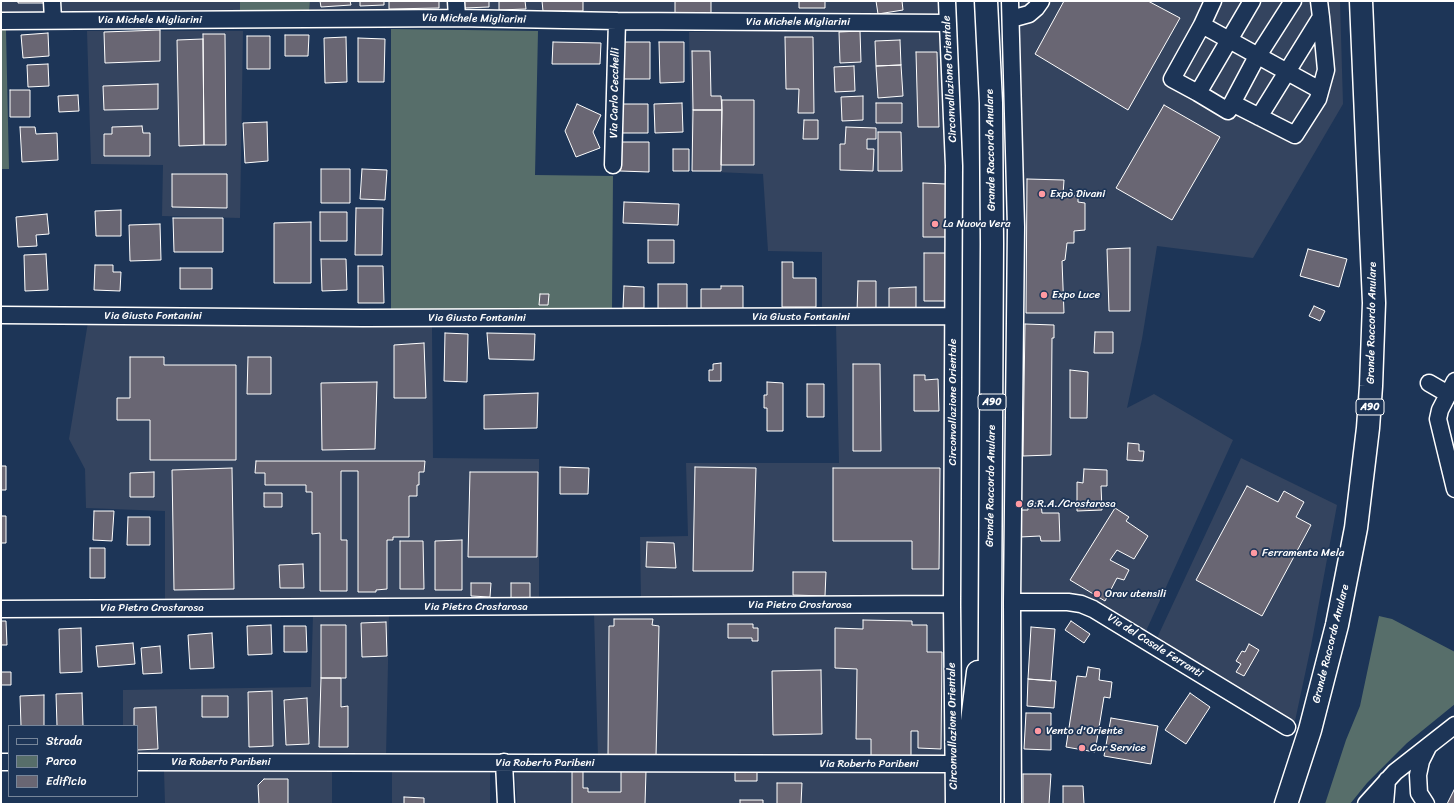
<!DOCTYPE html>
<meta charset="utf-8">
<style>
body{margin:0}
#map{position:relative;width:1456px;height:805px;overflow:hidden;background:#1d3557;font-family:Sriracha,sans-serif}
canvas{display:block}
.frame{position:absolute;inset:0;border:2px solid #fff;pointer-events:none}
.legend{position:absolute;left:8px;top:725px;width:130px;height:72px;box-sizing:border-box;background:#1d3557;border:1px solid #77869a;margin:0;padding:5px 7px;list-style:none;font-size:12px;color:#fff}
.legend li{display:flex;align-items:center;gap:8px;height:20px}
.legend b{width:20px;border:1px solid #77869a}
</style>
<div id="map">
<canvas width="1456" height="805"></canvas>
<div class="frame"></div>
<ul class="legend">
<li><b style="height:5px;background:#1d3557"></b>Strada</li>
<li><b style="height:11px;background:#576e6a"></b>Parco</li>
<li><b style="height:11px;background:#696673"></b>Edificio</li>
</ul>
</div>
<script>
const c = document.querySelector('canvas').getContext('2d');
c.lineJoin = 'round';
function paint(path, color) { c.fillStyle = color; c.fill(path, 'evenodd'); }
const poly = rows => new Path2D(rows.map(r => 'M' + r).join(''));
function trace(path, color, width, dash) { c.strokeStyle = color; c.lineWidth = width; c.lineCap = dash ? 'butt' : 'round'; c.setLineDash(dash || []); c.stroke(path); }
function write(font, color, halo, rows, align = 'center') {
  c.font = font + ' Sriracha,sans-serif'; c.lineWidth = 3.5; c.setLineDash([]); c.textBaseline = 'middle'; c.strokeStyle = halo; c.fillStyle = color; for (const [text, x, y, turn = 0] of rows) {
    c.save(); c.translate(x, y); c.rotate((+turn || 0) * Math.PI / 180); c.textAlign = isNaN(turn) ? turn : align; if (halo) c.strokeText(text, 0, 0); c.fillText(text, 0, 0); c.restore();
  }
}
const built = poly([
 [1,1,240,1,240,14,1,16],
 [310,1,451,1,451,13,309,13],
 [460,1,942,1,944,18,461,12],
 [1021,1,1340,1,1343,104,1253,258,1157,246,1142,339,1127,408,1154,394,1233,440,1146,631,1098,603,1020,597,1022,465,1020,58],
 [941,29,949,310,822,312,822,252,768,251,763,174,692,171,689,32],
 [87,31,243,31,240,218,162,216,163,165,91,164],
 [88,322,432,327,433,458,539,459,539,599,165,604,165,511,86,508,85,469,69,439],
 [947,322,948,600,641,600,640,537,688,536,686,463,839,463,836,324],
 [1241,458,1337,505,1311,646,1295,721,1157,638],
 [946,610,945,758,598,758,594,613],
 [313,614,389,616,386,757,137,758,137,726,123,726,123,690,311,687],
 [332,770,332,804,165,804,164,771],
 [392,771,490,773,490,804,392,804],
 [946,771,946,804,517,804,515,773]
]);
const green = poly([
 [240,1,310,1,309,13,240,14],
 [391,29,538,31,535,175,613,176,612,310,391,310],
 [1,30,6,30,9,169,1,169],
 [1379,616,1392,619,1455,652,1455,704,1407,743,1367,783,1350,804,1325,804,1346,740,1360,706]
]);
const building = poly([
 [18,1,44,1,44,3,18,3,18,1],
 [320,1,350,1,351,5,321,7,320,1],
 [360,1,384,1,384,5,360,6,360,1],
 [389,1,439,1,439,8,389,9,389,1],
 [464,1,489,1,489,7,464,8,464,1],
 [499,1,525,1,526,9,499,10,499,1],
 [542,1,583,1,583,11,543,11,542,1],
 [675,1,711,1,711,19,675,18,675,1],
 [799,1,825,1,825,8,799,8,799,1],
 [876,1,902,1,903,10,878,14,876,1],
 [1064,1,1148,1,1180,18,1128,110,1035,54,1064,1],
 [160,30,160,61,105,63,104,32,160,30],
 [860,31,861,62,840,63,839,32,860,31],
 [48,33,49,56,23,58,21,35,48,33],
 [203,34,225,34,226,145,204,145,203,34],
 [285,35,309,35,308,56,285,56,285,35],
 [247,36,270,36,270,69,247,69,247,36],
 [346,37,347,82,325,83,324,38,346,37],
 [785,37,813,37,814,113,798,113,799,89,786,89,785,37],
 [358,38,385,39,384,82,358,82,358,38],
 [203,39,204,145,179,146,177,40,203,39],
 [900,40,901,65,876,66,875,41,900,40],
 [553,42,601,43,600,64,552,64,553,42],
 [620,42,650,42,650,79,621,79,620,42],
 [659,42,684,42,684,82,660,83,659,42],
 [692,51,710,51,711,96,721,96,722,110,693,110,692,51],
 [916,52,937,52,939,127,918,127,916,52],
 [48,64,49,86,28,87,27,65,48,64],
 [901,65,903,96,878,98,876,66,901,65],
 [854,66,855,91,835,92,834,67,854,66],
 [158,84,158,109,104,110,103,86,158,84],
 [10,90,30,90,30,117,10,117,10,90],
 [78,95,79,111,59,112,58,96,78,95],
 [863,96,863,120,842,121,841,97,863,96],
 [722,100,754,100,754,165,721,165,722,100],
 [682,103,683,132,655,133,654,104,682,103],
 [876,103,902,103,902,123,876,123,876,103],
 [577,104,601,115,593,132,600,148,576,157,565,131,577,104],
 [620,104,648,104,648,133,621,133,620,104],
 [1164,105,1220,137,1172,220,1116,188,1164,105],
 [693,110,722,110,721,171,692,171,693,110],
 [804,120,818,120,818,139,803,139,804,120],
 [267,122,268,161,245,163,243,123,267,122],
 [142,126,143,133,150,133,150,156,104,156,104,134,112,134,112,127,142,126],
 [20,127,35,127,36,134,57,133,58,160,22,162,20,127],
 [846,127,876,128,876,139,867,139,867,149,874,149,873,171,840,170,840,144,845,144,846,127],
 [878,132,901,132,902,171,878,171,878,132],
 [620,142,649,142,649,172,620,171,620,142],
 [673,149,689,149,689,171,673,171,673,149],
 [321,169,350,169,350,203,321,203,321,169],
 [362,169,387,170,385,200,360,199,362,169],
 [172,174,227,174,227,208,172,207,172,174],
 [1027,179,1064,180,1063,195,1078,196,1078,202,1085,203,1085,230,1074,231,1074,243,1067,243,1065,260,1062,261,1064,313,1026,313,1027,179],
 [923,183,946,184,946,237,923,237,923,183],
 [624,202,679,204,678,225,623,223,624,202],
 [356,208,383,208,382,255,355,255,356,208],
 [121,210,121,236,96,236,95,211,121,210],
 [320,212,347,212,347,241,320,241,320,212],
 [47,214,49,234,36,235,37,246,18,247,16,217,47,214],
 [173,218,223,218,223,252,174,252,173,218],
 [311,222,311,283,274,283,274,223,311,222],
 [160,224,161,260,130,261,129,225,160,224],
 [648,240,674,240,674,263,648,263,648,240],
 [1130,248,1130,311,1109,311,1107,249,1130,248],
 [1308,249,1347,259,1339,287,1300,276,1308,249],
 [924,253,947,253,946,301,924,301,924,253],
 [46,254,48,290,25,291,24,255,46,254],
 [321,259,346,259,347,290,322,291,321,259],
 [782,262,793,262,793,278,816,278,816,307,782,307,782,262],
 [95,265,113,265,113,272,121,272,120,291,94,290,95,265],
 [358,266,383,266,384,303,358,303,358,266],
 [180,268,212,268,212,289,180,289,180,268],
 [858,281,876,281,876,312,857,312,858,281],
 [658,284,687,284,687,310,658,310,658,284],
 [624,286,644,287,644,308,623,308,624,286],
 [721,286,743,286,743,312,701,311,701,289,721,289,721,286],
 [916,287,916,312,889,312,889,288,916,287],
 [540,294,549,294,548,305,539,305,540,294],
 [1314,306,1325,311,1320,321,1309,316,1314,306],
 [1025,324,1054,325,1054,338,1052,338,1051,455,1023,456,1025,324],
 [1095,332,1113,332,1113,353,1094,353,1095,332],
 [445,333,468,334,467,382,444,381,445,333],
 [487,333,535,334,534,360,489,359,487,333],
 [424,343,426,398,394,398,394,345,424,343],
 [130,357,164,357,164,365,236,365,236,460,150,460,150,420,117,420,117,398,130,398,130,357],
 [248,357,271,357,271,394,247,394,248,357],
 [721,363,721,381,709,381,709,370,713,370,713,364,721,363],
 [853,364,880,364,881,451,853,451,853,364],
 [1070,370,1088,372,1087,418,1070,418,1070,370],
 [914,375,925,375,925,380,938,379,939,411,914,411,914,375],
 [377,382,375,449,322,450,321,383,377,382],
 [767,382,783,383,783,431,767,431,767,408,764,408,764,395,767,395,767,382],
 [807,384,824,384,824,417,807,417,807,384],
 [538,393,537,428,484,429,484,395,538,393],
 [1128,443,1139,444,1139,451,1144,451,1143,461,1127,460,1128,443],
 [256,461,425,461,424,472,419,472,419,485,417,485,417,496,409,496,409,537,393,537,393,540,387,540,387,589,376,590,376,592,358,592,358,471,341,471,341,540,347,540,347,591,320,591,320,533,312,534,312,492,306,492,306,485,265,485,265,473,255,473,256,461],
 [1,466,6,466,6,490,1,490,1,466],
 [560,467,589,468,588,494,560,494,560,467],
 [695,467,756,468,753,571,693,571,695,467],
 [232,468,234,589,174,590,172,470,232,468],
 [833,468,940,468,939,569,912,569,912,541,833,541,833,468],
 [1084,469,1107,470,1107,486,1101,486,1102,510,1077,511,1077,482,1083,483,1084,469],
 [154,472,154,497,130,497,130,473,154,472],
 [470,472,538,472,537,557,468,557,470,472],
 [1247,486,1278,502,1284,491,1304,502,1296,517,1311,525,1262,616,1196,580,1247,486],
 [264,493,282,493,282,507,264,507,264,493],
 [1028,503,1041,503,1042,513,1059,513,1060,541,1041,541,1040,536,1020,537,1020,510,1028,510,1028,503],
 [1115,508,1129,517,1126,521,1148,536,1134,559,1117,550,1110,560,1129,570,1124,580,1117,578,1105,601,1070,580,1115,508],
 [94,511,114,511,112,541,93,540,94,511],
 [1,516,6,516,6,543,1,543,1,516],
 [128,517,150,517,150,545,127,545,128,517],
 [462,540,462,590,435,590,435,541,462,540],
 [400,541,423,541,424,589,400,589,400,541],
 [647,542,674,543,676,568,646,567,647,542],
 [90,548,105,548,105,578,90,578,90,548],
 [303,564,304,588,280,588,279,565,303,564],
 [793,572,826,572,825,596,793,595,793,572],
 [471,583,491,583,490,597,471,596,471,583],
 [511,583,530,583,530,598,511,598,511,583],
 [614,619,653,619,652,625,659,626,656,757,608,756,609,626,614,626,614,619],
 [863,620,912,621,912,625,927,625,927,652,942,652,941,749,918,748,918,731,911,731,911,756,871,756,871,739,856,739,857,669,835,668,835,628,863,629,863,620],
 [1,621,6,621,7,645,1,645,1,621],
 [1071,621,1090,634,1084,643,1065,630,1071,621],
 [386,622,387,656,362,657,361,623,386,622],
 [728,624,753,624,753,628,758,628,758,641,752,641,752,638,728,638,728,624],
 [271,625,272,654,248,655,247,626,271,625],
 [321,625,346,625,346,678,321,678,321,625],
 [284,626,306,626,307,652,284,652,284,626],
 [1031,627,1055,629,1051,681,1028,679,1031,627],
 [81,628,82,672,60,673,59,629,81,628],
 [212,633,214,668,190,669,188,635,212,633],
 [133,643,135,664,98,667,96,646,133,643],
 [1249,644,1259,650,1244,676,1236,672,1241,664,1236,661,1242,651,1245,652,1249,644],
 [160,646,162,673,143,674,141,648,160,646],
 [1088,667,1100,669,1099,680,1112,682,1110,698,1104,697,1095,752,1066,747,1077,676,1086,677,1088,667],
 [821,670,822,734,773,735,772,671,821,670],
 [1,672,11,672,11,685,1,685,1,672],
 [321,678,341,678,341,707,348,706,348,747,319,747,321,678],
 [1028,679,1056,681,1054,708,1027,706,1028,679],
 [272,691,273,746,249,747,248,692,272,691],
 [82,693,83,726,57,726,56,694,82,693],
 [1190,693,1210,707,1186,744,1165,730,1190,693],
 [44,695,44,726,21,726,20,696,44,695],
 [202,696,228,696,228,717,202,717,202,696],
 [307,698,309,744,286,745,284,700,307,698],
 [156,707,158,749,137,750,137,726,134,726,134,708,156,707],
 [1026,713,1051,713,1051,750,1024,749,1026,713],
 [1111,718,1158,726,1151,764,1104,756,1111,718],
 [735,769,757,769,757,781,735,781,735,769],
 [572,770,583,771,583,788,588,788,588,792,621,792,621,770,646,771,645,804,572,804,572,770],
 [1023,774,1051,774,1049,804,1023,804,1023,774],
 [264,779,288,779,288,804,259,804,258,785,264,779],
 [777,783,802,783,801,804,777,804,777,783],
 [1063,786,1083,786,1084,804,1063,804,1063,786],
 [1455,788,1455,804,1447,804,1455,788],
 [404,797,424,798,424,804,404,804,404,797],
 [740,800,763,800,763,804,740,804,740,800]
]);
const minor = poly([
 [52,1,53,20],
 [456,1,457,18],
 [947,1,954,166,952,604,954,804],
 [1010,1,1016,227,1012,602,1013,804],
 [1252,1,1198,93,1228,111,1254,62,1293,1],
 [1011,19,1029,14,1036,8,1041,1],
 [1,21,457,18,617,21,948,23],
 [1202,25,1213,1],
 [1198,93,1172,79,1202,25,1320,90],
 [1232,103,1295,135,1318,99,1326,70,1321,17],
 [1259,117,1321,17,1319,1],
 [613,165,617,21],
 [1,315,363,318,953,316],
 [1455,381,1440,410,1438,419,1455,489],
 [1429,383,1448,394],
 [1012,602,1068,602,1081,604,1093,609,1287,727],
 [1,609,952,604],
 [1,762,9,762],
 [137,762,953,764],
 [504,762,506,804],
 [1366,804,1395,772,1455,725],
 [1385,804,1387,780],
 [1426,804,1419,793,1418,775,1421,761,1428,747]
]);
const highway = poly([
 [986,1,991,103,992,244,989,804],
 [972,804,972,721,978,672],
 [1286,804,1310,730,1337,625,1356,528,1368,428,1371,386,1374,303,1361,1]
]);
const markers = [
 [1042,194,4,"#ff9aa2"],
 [935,224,4,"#ff9aa2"],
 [1044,295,4,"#ff9aa2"],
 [1019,504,4,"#ff9aa2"],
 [1254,553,4,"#ff9aa2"],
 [1097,594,4,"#ff9aa2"],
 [1038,731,4,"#ff9aa2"],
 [1082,748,4,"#ff9aa2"]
];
const shields = [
 [992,402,28],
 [1370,407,28]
];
const shieldNames = [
 ["A90",992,402],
 ["A90",1370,407]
];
const streetNames = [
 ["Via Michele Migliarini",474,19,1],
 ["Via Michele Migliarini",150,20],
 ["Via Michele Migliarini",798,22],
 ["Circonvallazione Orientale",950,79,-93],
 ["Via Carlo Cecchelli",615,93,-89],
 ["Grande Raccordo Anulare",991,150,-91],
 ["Via Giusto Fontanini",153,316],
 ["Via Giusto Fontanini",801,317],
 ["Via Giusto Fontanini",477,318],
 ["Grande Raccordo Anulare",1372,323,-89],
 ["Circonvallazione Orientale",953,402,-90],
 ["Grande Raccordo Anulare",991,486,-89],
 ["Via Pietro Crostarosa",800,605],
 ["Via Pietro Crostarosa",476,607],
 ["Via Pietro Crostarosa",152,608],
 ["Grande Raccordo Anulare",1331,644,-76],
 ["Via del Casale Ferranti",1155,646,32],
 ["Circonvallazione Orientale",953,726,-91],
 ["Via Roberto Paribeni",221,762],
 ["Via Roberto Paribeni",545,763],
 ["Via Roberto Paribeni",869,764]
];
const poiNames = [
 ["Expò Divani",1050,194],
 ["La Nuova Vera",943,224],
 ["Expo Luce",1052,295],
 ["G.R.A./Crostarosa",1027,504],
 ["Ferramenta Mela",1262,553],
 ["Orav utensili",1105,594],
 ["Vento d'Oriente",1046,731],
 ["Car Service",1090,748]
];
paint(built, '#34445f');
paint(green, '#576e6a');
paint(building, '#696673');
trace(building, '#fff', 1);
trace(minor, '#fff', 19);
trace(highway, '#fff', 25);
trace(minor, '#1d3557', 16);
trace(highway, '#1d3557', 22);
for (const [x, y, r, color] of markers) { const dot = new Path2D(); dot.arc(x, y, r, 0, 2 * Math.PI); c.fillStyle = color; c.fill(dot); trace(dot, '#1d3557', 1.5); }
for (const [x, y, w] of shields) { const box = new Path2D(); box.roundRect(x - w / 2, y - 8, w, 16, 3); c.fillStyle = '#1d3557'; c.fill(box); trace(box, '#fff', 1); }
write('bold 10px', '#fff', null, shieldNames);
write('11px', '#fff', '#1d3557', streetNames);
write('11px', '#fff', '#1d3557', poiNames, 'left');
</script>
